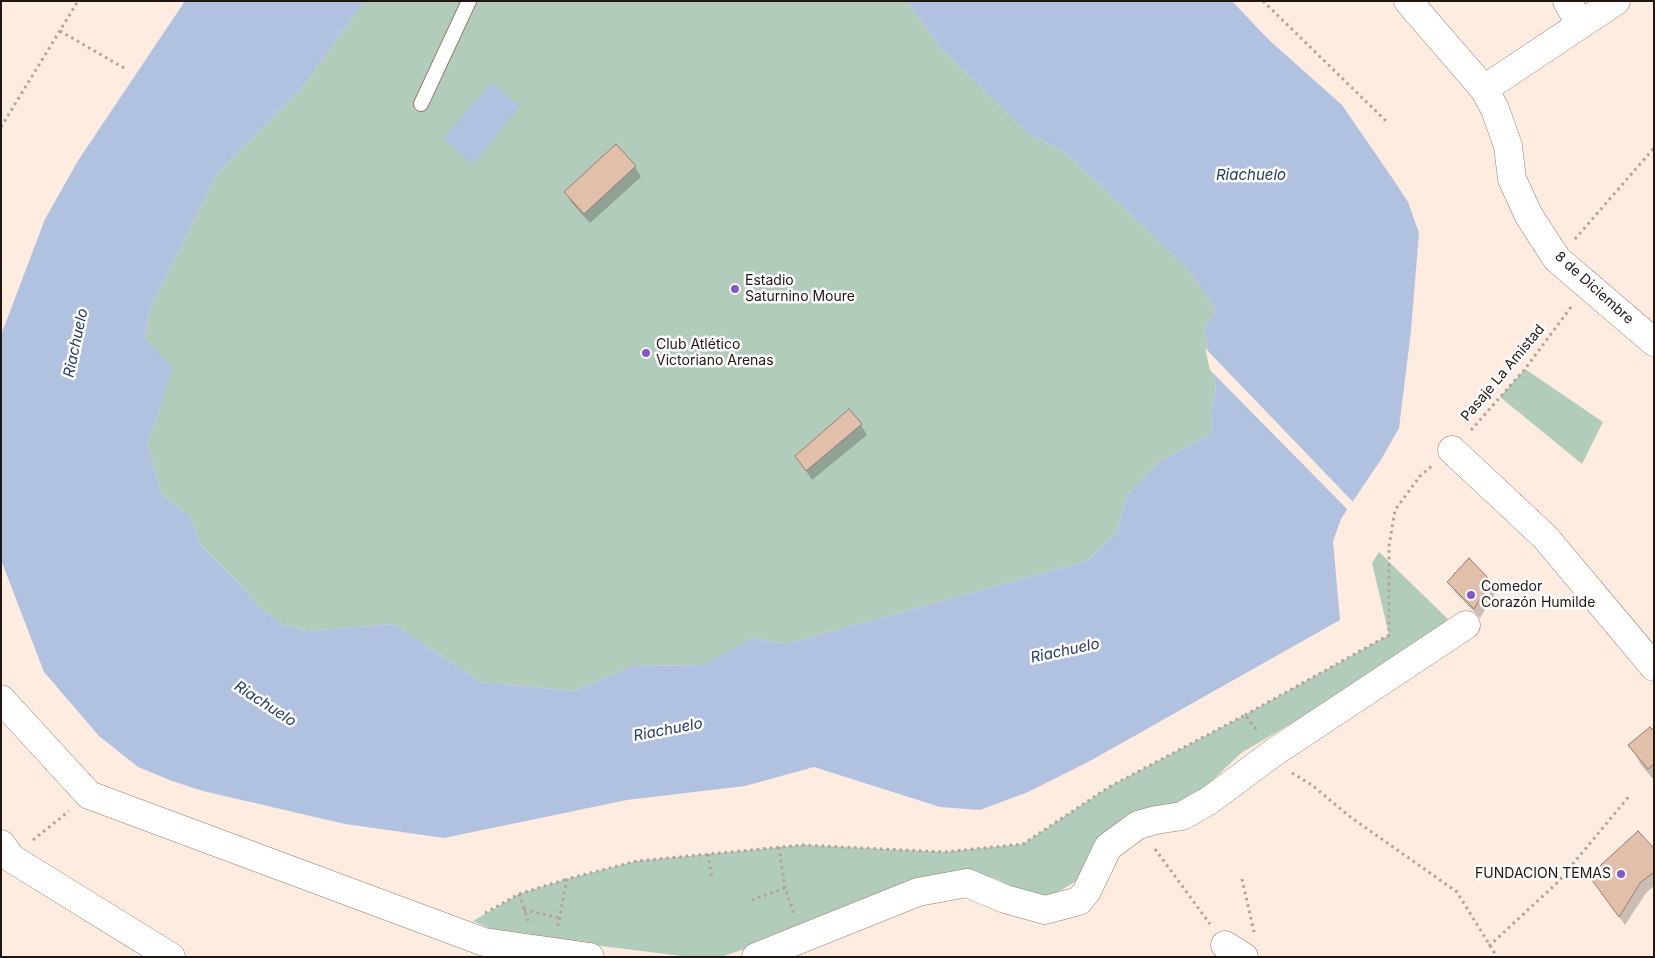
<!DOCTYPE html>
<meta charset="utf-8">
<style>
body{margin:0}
#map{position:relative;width:1655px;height:958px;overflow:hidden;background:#feece1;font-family:Inter,sans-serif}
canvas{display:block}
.frame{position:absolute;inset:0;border:2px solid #211710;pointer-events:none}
</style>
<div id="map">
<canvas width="1655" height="958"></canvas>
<div class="frame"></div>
</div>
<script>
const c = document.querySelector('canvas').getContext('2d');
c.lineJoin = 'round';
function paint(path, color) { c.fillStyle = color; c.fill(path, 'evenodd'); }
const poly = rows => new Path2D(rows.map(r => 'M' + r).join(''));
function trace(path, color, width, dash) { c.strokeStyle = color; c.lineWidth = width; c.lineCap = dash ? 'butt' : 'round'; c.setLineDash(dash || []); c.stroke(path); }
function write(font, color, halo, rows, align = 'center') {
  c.font = font + ' Inter,sans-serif'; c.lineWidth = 5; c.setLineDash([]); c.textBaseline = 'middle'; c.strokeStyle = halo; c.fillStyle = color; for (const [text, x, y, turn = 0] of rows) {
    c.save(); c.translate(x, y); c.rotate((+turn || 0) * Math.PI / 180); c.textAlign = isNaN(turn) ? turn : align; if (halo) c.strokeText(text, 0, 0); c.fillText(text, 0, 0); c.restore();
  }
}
const green = poly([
 [364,1,907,1,941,48,1028,133,1066,153,1188,269,1216,310,1204,330,1216,387,1211,414,1212,433,1159,462,1127,495,1117,532,1087,561,786,644,753,638,705,665,634,666,574,691,481,682,393,624,308,631,283,625,259,607,241,585,201,545,189,515,162,495,147,443,160,409,145,339,149,311,217,174,303,87],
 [1525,369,1603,422,1582,464,1500,397],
 [1379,552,1452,623,1385,669,1241,753,1195,797,1078,880,1053,895,1028,895,996,879,970,872,721,957,682,956,503,934,473,921,519,894,567,879,637,861,802,845,944,852,1023,844,1109,787,1245,715,1389,635,1372,563]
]);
const water = poly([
 [185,1,364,1,303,87,217,174,149,311,145,339,172,367,160,409,147,443,162,495,189,515,201,545,241,585,259,607,283,625,308,631,393,624,481,682,574,691,634,666,704,665,753,638,786,644,1087,561,1117,532,1127,495,1159,462,1212,433,1211,414,1216,387,1204,330,1216,310,1188,269,1066,153,1028,133,941,48,907,1,1232,1,1269,40,1342,105,1395,182,1408,202,1419,233,1411,331,1399,428,1382,458,1341,519,1333,541,1340,620,1090,761,1028,792,980,810,940,807,814,767,745,786,627,800,444,838,345,824,203,791,172,781,138,767,99,736,44,672,1,560,1,335,45,219,79,159],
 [491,83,520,106,473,164,443,139]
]);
const pier = poly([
 [1205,348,1354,503,1349,511,1210,370]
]);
const shadow = poly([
 [635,167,641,177,590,223,571,202,566,192],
 [849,411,861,425,867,435,812,480,796,456],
 [1449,582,1490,582,1496,592,1480,618,1455,592],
 [1654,733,1654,780,1641,765,1630,745],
 [1654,850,1654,886,1646,893,1625,925,1590,876]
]);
const building = poly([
 [616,144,636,166,584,214,564,192,616,144],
 [849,409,862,424,806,471,795,456,849,409],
 [1469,558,1491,581,1474,609,1447,582,1469,558],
 [1650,727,1654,731,1654,764,1648,769,1628,745,1650,727],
 [1638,831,1654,848,1654,872,1640,883,1619,917,1589,876,1638,831]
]);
const path = poly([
 [1263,1,1386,121],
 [60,31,126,69],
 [1,127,78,1],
 [1575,239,1654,148],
 [1471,430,1525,369,1571,307],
 [1245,715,1389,635,1389,546,1395,510,1420,476,1432,466],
 [1292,773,1312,785,1349,816,1457,892,1497,957],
 [33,840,69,811],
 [779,847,785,888,794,914],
 [1155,849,1210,924],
 [708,854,712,879],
 [1242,879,1254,932],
 [519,894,528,921],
 [752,900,785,888],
 [524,910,560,918],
 [485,913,519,894,567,879],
 [558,926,567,879,637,861,802,845,944,852,1023,844,1109,787,1245,715,1258,732],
 [1489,946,1558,882,1630,795]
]);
const lane = poly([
 [421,104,469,1]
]);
const street = poly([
 [1408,1,1484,89,1495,109,1508,146,1512,179,1529,216,1557,259,1654,342],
 [1567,1,1580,24],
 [1484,89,1616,1],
 [1452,450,1545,537,1654,667],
 [1,699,89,795,484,942,590,957],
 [1,844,11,858,171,957],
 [1225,945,1244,957],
 [756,957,918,892,967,883,1005,899,1045,910,1079,901,1087,891,1108,847,1138,825,1156,820,1182,816,1210,800,1273,753,1466,625]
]);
const markers = [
 [735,289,5,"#8756cf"],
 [646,353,5,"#8756cf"],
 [1471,595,5,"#8756cf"],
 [1621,874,5,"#8756cf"]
];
const poiNames = [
 ["Estadio",745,281],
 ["Saturnino Moure",745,297],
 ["Club Atlético",656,345],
 ["Victoriano Arenas",656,361],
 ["Comedor",1481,587],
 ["Corazón Humilde",1481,603],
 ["FUNDACION TEMAS",1611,874,"right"]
];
const streetNames = [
 ["8 de Diciembre",1594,288,42],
 ["Pasaje La Amistad",1503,373,-50]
];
const waterNames = [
 ["Riachuelo",1251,175],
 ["Riachuelo",76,343,-78],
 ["Riachuelo",1065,651,-12],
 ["Riachuelo",265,704,33],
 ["Riachuelo",668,730,-11]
];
paint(green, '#b2ccbb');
paint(water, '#b1c2e1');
paint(pier, '#feece1');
paint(shadow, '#0003');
paint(building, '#e1bfab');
trace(building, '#977d6d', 1);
trace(lane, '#977c6c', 16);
trace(street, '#977c6c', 29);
trace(path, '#b1a298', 3, [2.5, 4]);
trace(lane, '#fff', 14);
trace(street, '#fff', 28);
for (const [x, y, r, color] of markers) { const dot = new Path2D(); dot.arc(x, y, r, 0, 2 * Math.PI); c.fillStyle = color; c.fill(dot); trace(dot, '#fdfdfd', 2); }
write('14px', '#211710', '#fdfdfd', poiNames, 'left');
write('14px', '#211710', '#fdfdfd', streetNames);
write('italic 15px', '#253a63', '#fdfdfd', waterNames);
</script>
